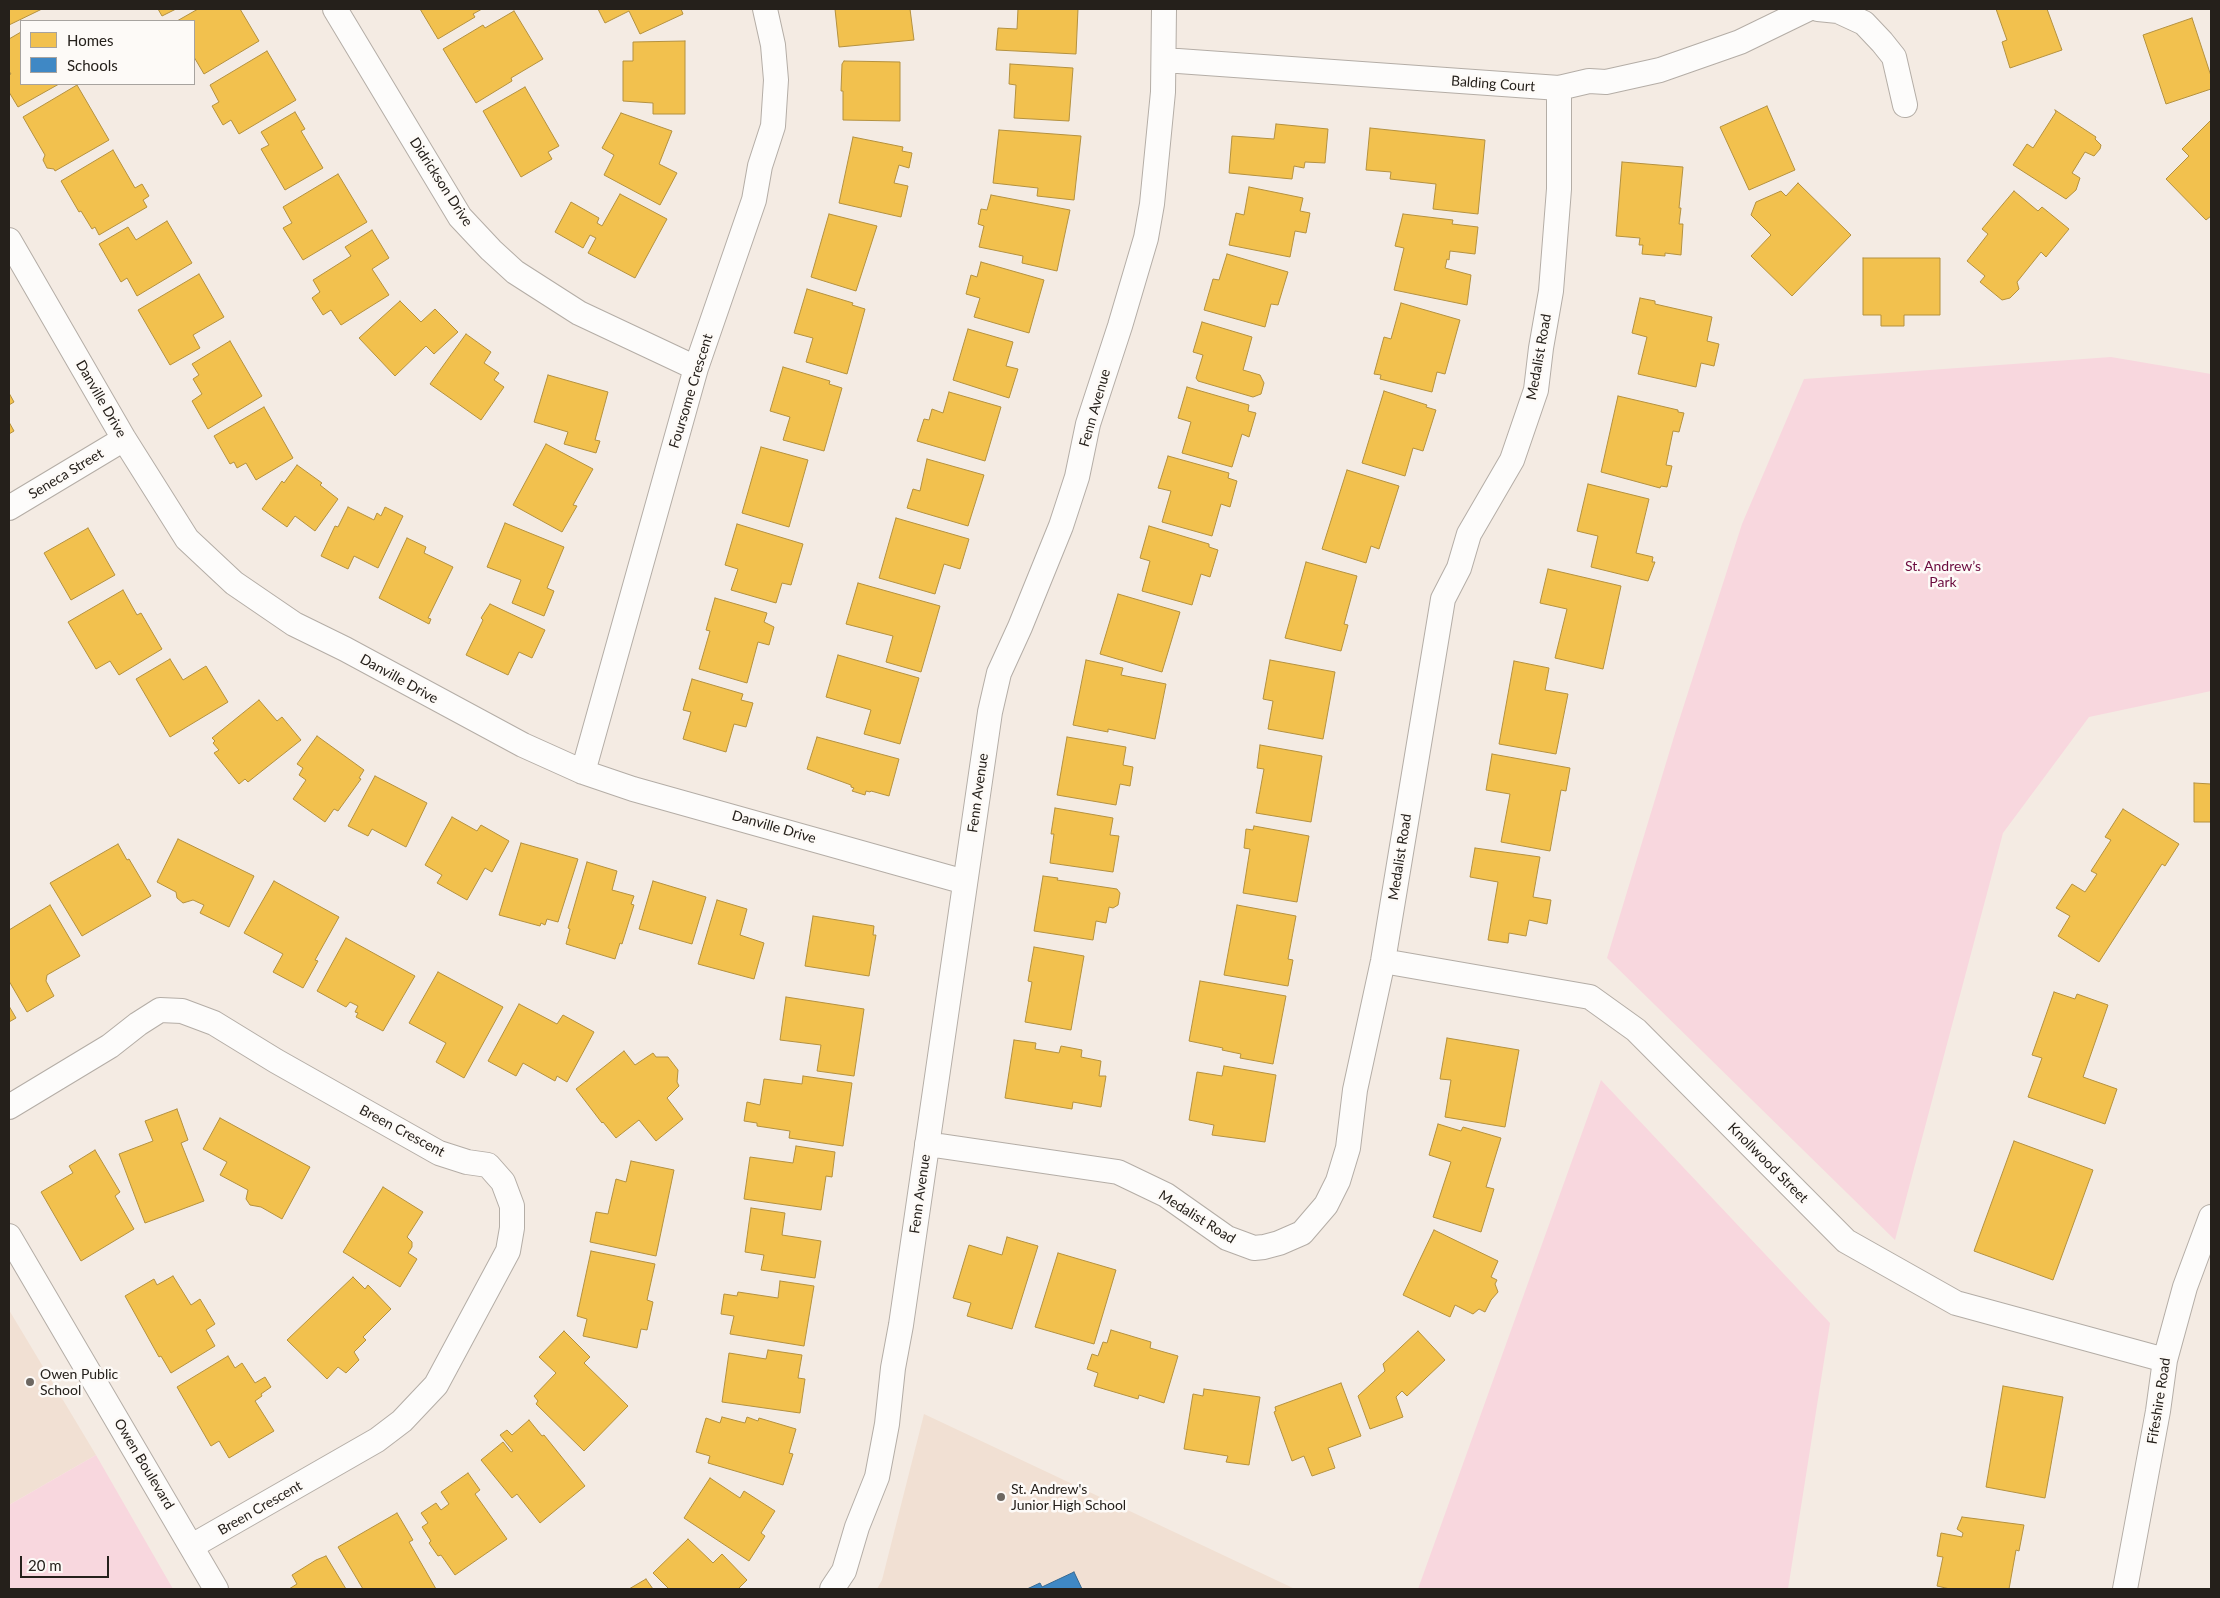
<!DOCTYPE html>
<meta charset="utf-8">
<style>
body{margin:0}
#map{position:relative;width:2220px;height:1598px;overflow:hidden;background:#f4ebe3;font-family:Lato,sans-serif}
canvas{display:block}
.frame{position:absolute;inset:0;border:10px solid #25201b;pointer-events:none}
.legend{position:absolute;left:20px;top:20px;width:175px;height:65px;box-sizing:border-box;background:#fdfaf7;border:1px solid #a7a39f;margin:0;padding:6px 9px;list-style:none;font-size:15px;color:#25201b}
.legend li{display:flex;align-items:center;gap:10px;height:25px}
.legend b{width:25px;border:1px solid #a7a39f}
.scale{position:absolute;left:20px;top:1556px;width:89px;height:22px;box-sizing:border-box;border:2px solid #25201b;border-top:0;padding-left:6px;font-size:15px;line-height:18px;white-space:nowrap;color:#25201b;-webkit-text-stroke:4px #fdfaf7;paint-order:stroke}
</style>
<div id="map">
<canvas width="2220" height="1598"></canvas>
<div class="frame"></div>
<ul class="legend">
<li><b style="height:14px;background:#f2c14e"></b>Homes</li>
<li><b style="height:14px;background:#3f88c5"></b>Schools</li>
</ul>
<div class="scale">20 m</div>
</div>
<script>
const c = document.querySelector('canvas').getContext('2d');
c.lineJoin = 'round';
function paint(path, color) { c.fillStyle = color; c.fill(path, 'evenodd'); }
const poly = rows => new Path2D(rows.map(r => 'M' + r).join(''));
function trace(path, color, width, dash) { c.strokeStyle = color; c.lineWidth = width; c.lineCap = dash ? 'butt' : 'round'; c.setLineDash(dash || []); c.stroke(path); }
function write(font, color, halo, rows, align = 'center') {
  c.font = font + ' Lato,sans-serif'; c.lineWidth = 5; c.setLineDash([]); c.textBaseline = 'middle'; c.strokeStyle = halo; c.fillStyle = color; for (const [text, x, y, turn = 0] of rows) {
    c.save(); c.translate(x, y); c.rotate((+turn || 0) * Math.PI / 180); c.textAlign = isNaN(turn) ? turn : align; if (halo) c.strokeText(text, 0, 0); c.fillText(text, 0, 0); c.restore();
  }
}
const built = poly([
 [9,1310,96,1455,9,1505],
 [924,1414,1295,1589,877,1589,882,1580]
]);
const green = poly([
 [2111,357,2211,374,2211,691,2089,717,2003,833,1895,1240,1607,958,1676,730,1742,524,1804,379],
 [1601,1080,1830,1323,1788,1589,1418,1589],
 [96,1455,173,1589,9,1589,9,1505]
]);
const homes = poly([
 [9,9,42,9,9,25,9,9],
 [158,9,176,9,162,16,158,9],
 [198,9,240,9,259,41,204,74,194,57,194,21,177,21,198,9],
 [420,9,482,9,473,14,475,17,438,39,420,9],
 [598,9,681,9,683,14,640,34,629,11,605,23,598,9],
 [835,9,910,9,914,40,839,47,835,9],
 [1018,9,1078,9,1076,54,996,50,998,28,1017,29,1018,9],
 [1996,9,2047,9,2062,50,2010,68,2002,42,2007,40,1996,9],
 [514,11,543,59,511,78,512,81,476,103,443,49,483,25,485,28,514,11],
 [2192,18,2211,76,2211,89,2166,104,2143,35,2192,18],
 [21,32,21,84,59,84,18,107,9,92,9,75,11,74,9,71,9,39,21,32],
 [685,41,685,114,653,114,653,103,623,101,623,61,633,61,633,42,685,41],
 [267,51,296,100,239,134,231,120,223,125,212,106,219,102,210,85,267,51],
 [844,61,900,62,900,121,843,120,843,91,841,91,842,64,844,61],
 [1010,64,1073,68,1069,121,1014,118,1016,85,1009,84,1010,64],
 [77,85,109,140,55,171,54,169,47,168,43,160,45,155,23,117,77,85],
 [525,87,559,146,548,152,552,159,521,177,483,111,525,87],
 [1767,106,1795,170,1749,190,1720,127,1767,106],
 [2055,110,2096,137,2095,139,2101,145,2100,149,2094,156,2085,152,2072,173,2080,178,2076,190,2066,199,2013,165,2027,144,2033,148,2056,112,2055,110],
 [295,112,305,129,301,131,323,168,285,190,261,149,269,145,261,132,295,112],
 [621,113,672,131,659,164,677,173,660,205,604,175,614,155,602,148,621,113],
 [2211,120,2211,216,2206,220,2166,179,2189,156,2182,149,2211,120],
 [1276,124,1328,129,1325,163,1305,162,1304,168,1294,166,1292,179,1229,173,1232,136,1274,139,1276,124],
 [1370,128,1485,140,1478,214,1433,209,1436,184,1390,179,1391,172,1366,170,1370,128],
 [999,130,1081,136,1074,200,1037,196,1038,188,993,183,999,130],
 [853,137,903,147,902,151,912,153,909,168,899,165,894,183,908,186,901,217,839,203,853,137],
 [113,150,135,188,142,184,149,196,143,200,147,207,99,235,95,227,92,229,81,211,79,212,61,181,113,150],
 [1622,162,1683,167,1679,208,1681,208,1679,224,1683,224,1681,255,1665,253,1665,256,1642,254,1643,245,1639,245,1640,238,1616,236,1622,162],
 [338,174,367,222,303,260,283,228,292,223,283,207,338,174],
 [1798,183,1851,235,1792,296,1751,256,1771,235,1751,215,1756,202,1781,191,1786,196,1798,183],
 [1249,187,1303,198,1300,211,1310,213,1306,233,1295,231,1290,257,1229,245,1236,213,1244,215,1249,187],
 [2014,191,2038,211,2042,207,2069,229,2046,257,2041,252,2017,282,2019,289,2010,298,2002,300,1980,282,1985,276,1967,261,1988,234,1982,229,2014,191],
 [620,194,667,219,635,278,588,253,596,238,590,235,583,248,555,232,571,202,599,218,597,223,602,226,620,194],
 [991,195,1070,210,1057,271,1022,263,1023,256,979,247,984,226,978,224,981,209,987,210,991,195],
 [829,214,877,226,856,291,811,277,829,214],
 [1403,214,1453,220,1452,224,1478,227,1475,254,1450,251,1449,260,1447,259,1445,268,1471,275,1467,305,1394,290,1404,248,1395,246,1403,214],
 [167,221,192,263,137,296,127,278,121,282,99,244,128,227,136,240,167,221],
 [372,230,389,258,372,269,389,295,341,325,331,310,323,315,312,298,320,292,313,280,351,256,345,247,372,230],
 [1227,254,1288,272,1278,305,1271,304,1265,327,1204,310,1213,279,1219,280,1227,254],
 [1863,258,1940,258,1940,315,1904,315,1904,326,1881,326,1881,315,1863,315,1863,258],
 [981,262,1044,280,1029,333,974,317,980,298,966,294,971,275,977,277,981,262],
 [199,274,224,317,193,335,200,348,170,365,138,310,199,274],
 [807,289,853,303,852,305,865,309,847,374,806,362,813,338,794,333,807,289],
 [1640,298,1655,301,1655,304,1712,317,1707,341,1719,344,1714,366,1701,363,1696,387,1638,374,1647,337,1632,333,1640,298],
 [400,301,421,322,435,309,458,332,434,354,426,346,395,376,359,338,400,301],
 [1401,303,1460,320,1445,374,1437,372,1432,392,1380,379,1381,375,1374,374,1384,337,1391,339,1401,303],
 [1202,322,1252,337,1243,370,1260,375,1264,383,1261,394,1253,397,1198,381,1196,378,1203,355,1193,352,1202,322],
 [968,329,1013,342,1006,366,1018,369,1009,398,953,380,968,329],
 [466,334,491,352,484,363,499,373,494,380,504,387,481,420,430,384,466,334],
 [230,341,262,396,208,429,192,401,202,394,193,379,199,375,192,364,230,341],
 [783,367,830,381,829,384,842,388,824,451,783,440,790,417,770,411,783,367],
 [548,375,608,392,595,440,600,441,596,453,564,444,568,432,534,422,548,375],
 [1187,387,1249,405,1248,411,1256,413,1249,437,1242,434,1232,467,1182,453,1191,422,1178,418,1187,387],
 [1384,391,1427,405,1426,407,1436,410,1423,451,1413,448,1405,476,1362,463,1384,391],
 [949,392,1001,407,985,461,917,441,924,419,929,420,932,409,943,413,949,392],
 [9,393,14,402,9,405,9,393],
 [1618,396,1678,410,1678,412,1684,413,1679,432,1673,431,1666,465,1672,466,1667,487,1661,486,1660,488,1601,472,1618,396],
 [264,407,293,458,256,480,246,463,237,468,234,462,230,464,214,436,264,407],
 [9,422,14,431,9,434,9,422],
 [546,444,593,469,573,505,577,506,562,532,513,505,546,444],
 [761,447,808,460,789,527,742,513,761,447],
 [1168,456,1229,473,1228,478,1237,481,1230,507,1221,504,1212,536,1162,522,1171,491,1158,488,1168,456],
 [927,459,984,475,968,526,907,508,913,489,920,491,927,459],
 [297,465,322,483,320,485,338,499,315,531,295,516,287,527,262,509,282,481,284,483,297,465],
 [1347,470,1399,486,1379,549,1371,546,1366,563,1322,549,1347,470],
 [1588,484,1649,499,1636,553,1653,557,1652,562,1655,562,1648,581,1591,567,1598,536,1577,531,1588,484],
 [348,507,374,520,377,513,381,516,385,507,403,516,378,568,354,556,348,569,321,556,335,526,338,527,348,507],
 [896,518,969,539,960,569,944,564,935,594,879,578,896,518],
 [505,523,564,547,547,588,554,591,544,616,512,603,521,580,487,567,505,523],
 [737,524,803,544,791,585,782,583,776,603,731,590,738,569,725,565,737,524],
 [1149,526,1209,544,1209,547,1218,550,1210,577,1201,574,1192,605,1142,591,1150,561,1140,558,1149,526],
 [88,528,115,575,71,600,44,553,88,528],
 [407,538,426,547,424,553,453,567,428,618,431,619,429,624,379,598,407,538],
 [1306,562,1357,576,1344,624,1348,625,1341,651,1285,638,1306,562],
 [1548,569,1621,586,1603,669,1555,658,1567,609,1540,603,1548,569],
 [858,583,940,606,921,672,886,662,893,636,846,624,858,583],
 [123,590,137,615,141,613,162,649,119,675,110,661,96,669,68,622,123,590],
 [1118,594,1180,612,1162,672,1100,654,1118,594],
 [715,598,767,613,764,622,774,627,769,645,758,642,747,683,699,669,710,631,706,630,715,598],
 [490,604,545,630,532,658,519,652,508,675,466,655,483,620,481,618,490,604],
 [838,655,919,678,900,744,864,734,871,710,826,697,838,655],
 [170,659,183,680,206,666,228,702,170,737,136,679,170,659],
 [1086,660,1123,668,1121,675,1166,684,1155,739,1108,729,1108,732,1073,725,1086,660],
 [1270,660,1335,672,1323,739,1268,729,1273,701,1263,699,1270,660],
 [1514,661,1549,668,1545,690,1568,694,1556,754,1499,744,1514,661],
 [692,679,743,694,741,700,753,703,746,727,734,724,726,752,683,739,691,712,683,710,692,679],
 [259,700,277,721,282,717,301,740,248,782,245,779,239,784,214,753,219,750,213,743,215,741,212,738,259,700],
 [317,736,364,770,359,778,361,779,338,811,334,809,325,822,293,799,306,780,299,775,303,768,297,764,317,736],
 [817,737,899,759,889,796,871,791,870,792,866,791,865,795,852,791,854,788,851,787,851,785,807,769,817,737],
 [1067,737,1126,747,1123,765,1133,767,1130,786,1120,784,1116,805,1057,795,1067,737],
 [1260,745,1322,756,1311,822,1256,813,1264,769,1257,768,1260,745],
 [1492,754,1570,768,1566,791,1561,790,1550,851,1501,842,1510,794,1486,790,1492,754],
 [375,776,427,803,406,847,372,829,368,836,348,826,375,776],
 [2194,783,2211,784,2211,822,2194,822,2194,783],
 [1055,808,1113,818,1110,835,1119,836,1113,872,1050,863,1054,834,1051,834,1055,808],
 [2123,809,2179,844,2165,866,2162,864,2099,962,2058,936,2070,916,2056,908,2072,884,2085,892,2097,874,2091,871,2111,840,2105,837,2123,809],
 [452,817,477,831,481,825,509,841,492,872,485,868,467,900,437,883,442,875,425,865,452,817],
 [1254,826,1309,836,1297,902,1243,893,1250,849,1244,848,1246,829,1253,830,1254,826],
 [178,839,254,876,229,927,200,913,204,905,193,900,183,903,177,898,176,892,157,882,178,839],
 [521,843,578,859,558,922,547,919,545,925,541,923,540,926,499,915,521,843],
 [118,844,127,860,129,859,151,896,82,936,50,883,118,844],
 [1475,848,1540,857,1533,897,1551,900,1547,924,1529,920,1526,936,1509,933,1508,943,1488,940,1498,882,1470,877,1475,848],
 [587,862,617,871,612,890,634,896,631,904,634,905,622,944,620,943,615,959,566,944,570,929,568,928,587,862],
 [1043,876,1058,878,1057,880,1117,889,1120,893,1118,905,1113,908,1109,907,1106,923,1096,921,1093,940,1034,931,1043,876],
 [274,881,339,917,315,960,318,961,303,988,273,972,283,954,244,933,274,881],
 [653,881,706,897,692,944,639,929,653,881],
 [717,900,747,909,740,935,764,943,754,979,698,964,717,900],
 [50,905,80,956,47,975,46,981,54,996,27,1012,9,981,9,930,50,905],
 [1237,905,1296,916,1288,959,1293,960,1288,986,1224,975,1237,905],
 [813,916,874,926,873,935,876,935,869,976,805,966,813,916],
 [346,938,415,976,383,1031,356,1017,358,1013,355,1012,358,1006,350,1002,346,1007,317,991,346,938],
 [1034,947,1084,956,1071,1030,1025,1022,1032,982,1028,981,1034,947],
 [438,972,503,1007,464,1078,436,1062,446,1043,409,1023,438,972],
 [1200,981,1286,996,1273,1064,1240,1058,1241,1054,1222,1050,1223,1048,1189,1041,1200,981],
 [2054,992,2075,999,2077,994,2108,1005,2083,1077,2117,1089,2105,1124,2028,1097,2042,1058,2032,1055,2054,992],
 [786,997,864,1009,854,1076,817,1071,821,1045,780,1040,786,997],
 [519,1004,557,1024,563,1015,594,1032,567,1082,557,1076,555,1081,523,1063,516,1076,488,1061,519,1004],
 [9,1006,16,1018,9,1022,9,1006],
 [1447,1038,1519,1050,1505,1127,1445,1117,1451,1080,1440,1079,1447,1038],
 [1014,1040,1036,1043,1035,1049,1059,1053,1061,1046,1082,1050,1081,1057,1101,1061,1099,1076,1106,1076,1101,1107,1073,1102,1072,1109,1005,1098,1014,1040],
 [624,1051,635,1065,653,1053,656,1057,668,1057,678,1070,677,1082,679,1086,667,1098,683,1119,656,1141,639,1120,616,1138,603,1122,602,1123,576,1089,624,1051],
 [1224,1066,1276,1075,1265,1142,1212,1135,1214,1125,1189,1120,1197,1072,1222,1076,1224,1066],
 [803,1076,852,1083,843,1146,789,1138,790,1131,757,1126,757,1123,744,1121,747,1102,760,1105,764,1079,802,1084,803,1076],
 [177,1109,188,1140,181,1143,204,1201,145,1223,119,1154,153,1141,145,1121,177,1109],
 [220,1118,310,1167,282,1219,261,1207,250,1205,246,1199,248,1190,220,1175,227,1162,203,1149,220,1118],
 [1438,1124,1461,1131,1463,1127,1501,1138,1486,1187,1494,1189,1481,1232,1433,1217,1451,1162,1429,1155,1438,1124],
 [2014,1141,2093,1170,2053,1280,1974,1251,2014,1141],
 [796,1146,835,1152,832,1177,826,1176,821,1210,744,1199,750,1157,793,1163,796,1146],
 [95,1150,120,1192,115,1196,134,1229,81,1261,41,1192,73,1173,69,1166,95,1150],
 [631,1161,674,1170,656,1256,590,1242,596,1212,608,1214,616,1179,626,1182,631,1161],
 [383,1187,423,1212,407,1237,412,1242,412,1247,408,1253,417,1259,400,1287,343,1252,383,1187],
 [751,1208,785,1213,782,1235,821,1241,815,1278,761,1270,764,1255,745,1252,751,1208],
 [1434,1230,1498,1261,1491,1277,1497,1280,1495,1284,1498,1292,1491,1300,1485,1312,1479,1309,1473,1314,1455,1305,1450,1317,1403,1295,1434,1230],
 [1007,1237,1038,1246,1012,1329,967,1316,971,1303,953,1298,969,1245,1002,1255,1007,1237],
 [591,1251,655,1264,647,1300,653,1302,647,1330,641,1329,637,1348,583,1336,587,1319,577,1316,591,1251],
 [1058,1253,1116,1270,1094,1344,1035,1327,1058,1253],
 [173,1276,191,1305,200,1299,215,1324,206,1330,215,1346,171,1373,161,1356,159,1357,125,1296,154,1279,157,1285,173,1276],
 [353,1277,365,1289,368,1285,391,1309,363,1337,366,1340,354,1352,359,1360,346,1373,338,1367,327,1379,287,1340,353,1277],
 [780,1281,814,1286,804,1346,730,1334,734,1316,721,1314,724,1294,737,1296,738,1292,778,1298,780,1281],
 [1111,1330,1151,1342,1150,1348,1178,1356,1164,1403,1139,1395,1138,1399,1094,1386,1098,1373,1087,1369,1092,1354,1098,1356,1103,1342,1107,1343,1111,1330],
 [564,1331,590,1357,584,1363,628,1406,584,1451,536,1404,538,1401,534,1396,556,1373,539,1357,564,1331],
 [1418,1331,1445,1360,1407,1396,1402,1391,1396,1397,1403,1417,1370,1429,1358,1396,1385,1371,1383,1364,1418,1331],
 [768,1350,802,1355,798,1378,805,1379,800,1413,722,1402,729,1353,766,1359,768,1350],
 [228,1356,235,1368,242,1363,255,1383,265,1377,271,1387,261,1394,262,1396,255,1401,274,1431,229,1458,219,1441,211,1446,177,1387,228,1356],
 [1341,1383,1361,1436,1328,1448,1335,1468,1312,1476,1304,1456,1292,1461,1274,1412,1276,1411,1275,1407,1341,1383],
 [2003,1386,2063,1397,2045,1498,1986,1487,2003,1386],
 [1204,1389,1260,1397,1249,1465,1226,1462,1228,1456,1184,1449,1193,1394,1203,1396,1204,1389],
 [722,1417,745,1423,747,1417,758,1421,759,1418,796,1429,789,1453,793,1454,783,1485,708,1463,710,1456,696,1452,706,1418,720,1423,722,1417],
 [529,1420,542,1436,544,1435,585,1486,540,1523,517,1494,512,1498,481,1460,503,1442,511,1452,513,1451,500,1435,507,1430,512,1435,529,1420],
 [468,1473,480,1490,475,1494,507,1539,455,1575,441,1555,438,1556,429,1543,431,1541,422,1527,428,1523,421,1513,436,1503,441,1510,449,1504,441,1492,468,1473],
 [710,1478,740,1498,744,1491,775,1511,761,1533,765,1536,749,1561,684,1518,710,1478],
 [397,1513,413,1540,409,1542,436,1589,363,1589,338,1547,397,1513],
 [1962,1517,2024,1525,2019,1551,2016,1550,2009,1589,1950,1589,1937,1586,1943,1557,1937,1556,1941,1533,1962,1537,1963,1533,1957,1529,1962,1517],
 [688,1539,713,1563,722,1554,747,1580,738,1589,669,1589,653,1573,688,1539],
 [326,1556,346,1589,289,1589,297,1584,292,1575,316,1560,326,1556],
 [646,1579,653,1589,629,1589,646,1579]
]);
const schools = poly([
 [1074,1572,1082,1589,1027,1589,1040,1583,1042,1587,1074,1572]
]);
const street = poly([
 [335,9,460,217,491,250,515,272,579,313,696,368],
 [1818,9,1838,11,1864,23,1882,42,1894,57,1905,105],
 [1164,60,1559,88,1589,81,1606,82,1660,70,1740,42,1808,9],
 [9,240,124,439,187,539,234,583,294,624,345,649,523,745,583,772,633,789,965,882],
 [9,508,124,439],
 [583,772,696,368,754,200,760,166,773,126,776,80,773,45,765,9],
 [1383,961,1590,997,1636,1030,1846,1241,1956,1303,2165,1360],
 [9,1107,110,1046,138,1024,160,1010,182,1011,214,1023,276,1061,439,1153,467,1162,488,1165,503,1182,512,1206,512,1228,508,1251,436,1385,402,1421,377,1440,192,1546],
 [927,1144,1118,1172,1166,1195,1227,1238,1254,1248,1264,1247,1279,1243,1302,1233,1326,1205,1338,1181,1348,1148,1355,1090,1383,961,1443,599,1459,568,1469,534,1512,460,1536,390,1541,348,1551,291,1559,189,1559,88],
 [9,1236,216,1589],
 [832,1589,844,1571,857,1527,877,1477,887,1424,893,1368,901,1325,990,712,999,673,1020,627,1061,526,1077,477,1088,424,1120,326,1146,238,1152,204,1163,92,1164,9],
 [2125,1589,2158,1411,2165,1360,2185,1287,2211,1217]
]);
const markers = [
 [30,1382,5,"#6d6761"],
 [1001,1497,5,"#6d6761"]
];
const streetNames = [
 ["Balding Court",1493,84,4],
 ["Didrickson Drive",441,182,57],
 ["Medalist Road",1539,357,-80],
 ["Foursome Crescent",691,391,-73],
 ["Danville Drive",101,399,60],
 ["Fenn Avenue",1095,408,-74],
 ["Seneca Street",66,474,-31],
 ["Danville Drive",399,679,29],
 ["Fenn Avenue",978,793,-82],
 ["Danville Drive",774,827,16],
 ["Medalist Road",1400,857,-81],
 ["Breen Crescent",402,1131,28],
 ["Knollwood Street",1768,1163,45],
 ["Fenn Avenue",920,1194,-82],
 ["Medalist Road",1197,1217,32],
 ["Fifeshire Road",2159,1401,-81],
 ["Owen Boulevard",144,1464,59],
 ["Breen Crescent",260,1508,-30]
];
const parkNames = [
 ["St. Andrew’s",1943,566],
 ["Park",1943,582]
];
const poiNames = [
 ["Owen Public",40,1374],
 ["School",40,1390],
 ["St. Andrew's",1011,1489],
 ["Junior High School",1011,1505]
];
paint(built, '#f1e0d3');
paint(green, '#f8d7de');
paint(homes, '#f2c14e');
trace(homes, '#b4913f', 1);
paint(schools, '#3f88c5');
trace(schools, '#376992', 1);
trace(street, '#b4ada6', 26);
trace(street, '#fdfcfb', 24);
for (const [x, y, r, color] of markers) { const dot = new Path2D(); dot.arc(x, y, r, 0, 2 * Math.PI); c.fillStyle = color; c.fill(dot); trace(dot, '#fdfaf7', 2); }
write('14px', '#25201b', '#fdfaf7', streetNames);
write('14px', '#6b0a3e', '#fdfaf7', parkNames);
write('14px', '#25201b', '#fdfaf7', poiNames, 'left');
</script>
